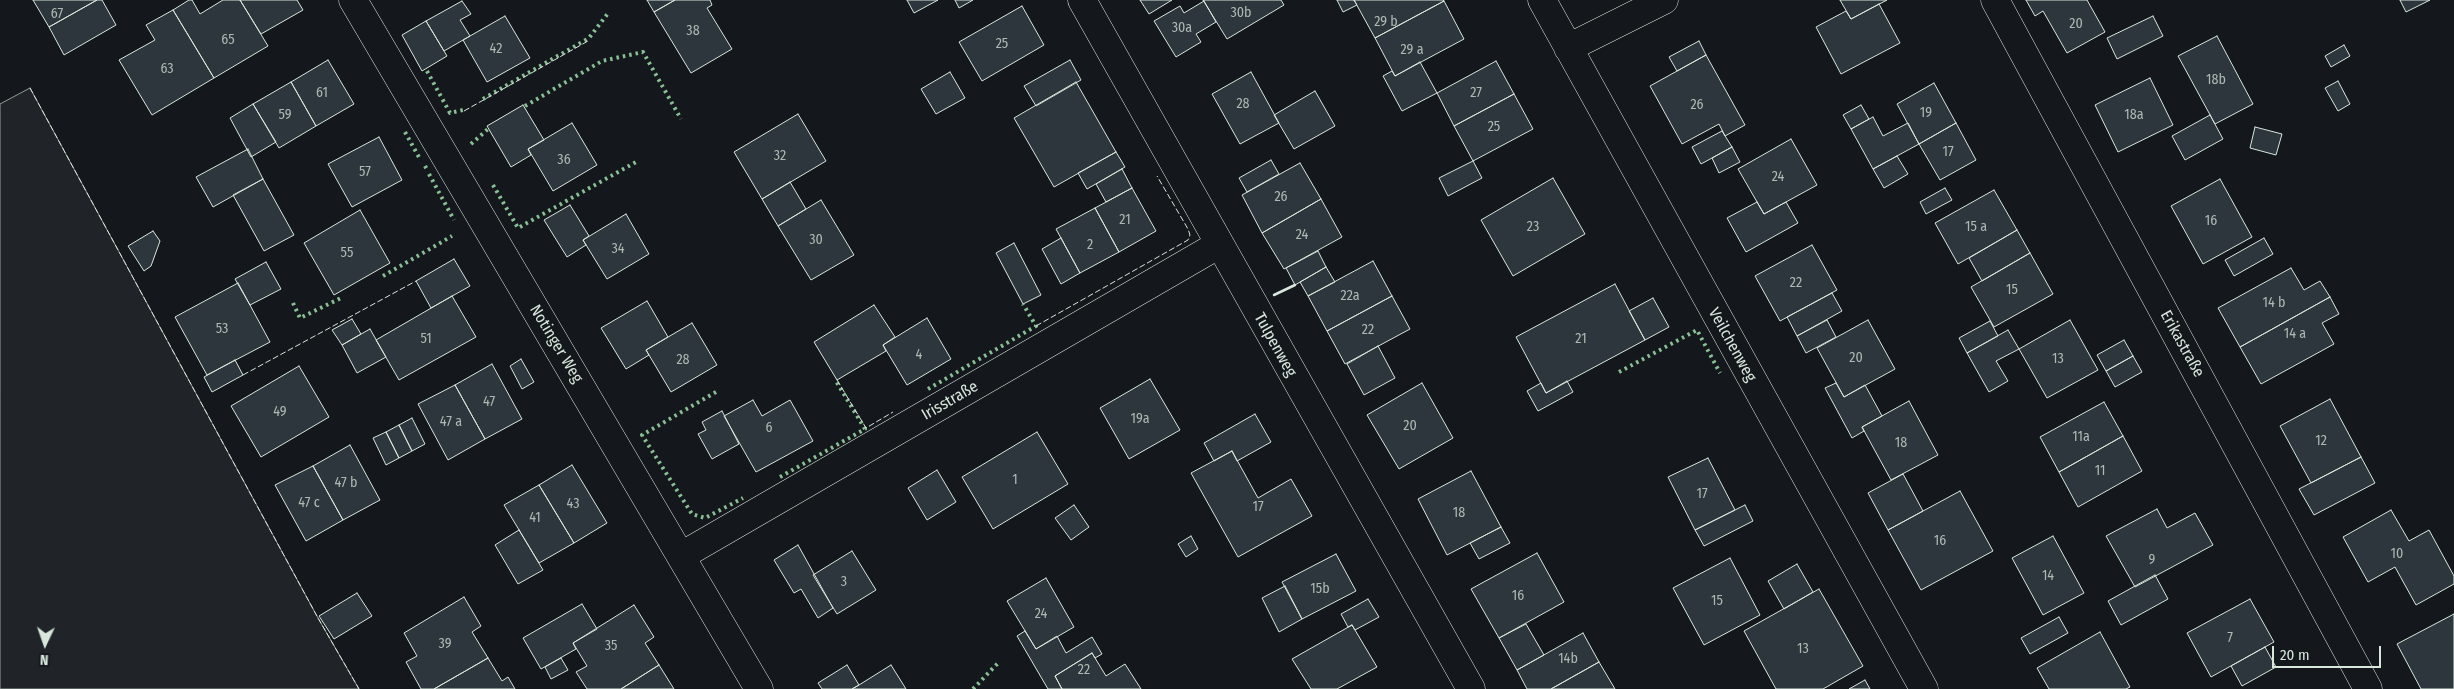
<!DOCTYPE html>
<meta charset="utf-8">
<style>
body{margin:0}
#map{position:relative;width:2454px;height:689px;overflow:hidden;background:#14181c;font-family:"Fira Sans Condensed",sans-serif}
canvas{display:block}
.north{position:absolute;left:20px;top:619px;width:50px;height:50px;-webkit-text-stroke:4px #14181c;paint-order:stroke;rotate:183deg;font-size:14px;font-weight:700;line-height:20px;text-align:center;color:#d8e6dc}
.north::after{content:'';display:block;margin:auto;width:18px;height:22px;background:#d8e6dc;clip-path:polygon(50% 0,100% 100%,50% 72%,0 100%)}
.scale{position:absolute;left:2272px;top:646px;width:109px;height:22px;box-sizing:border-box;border:2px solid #d8e6dc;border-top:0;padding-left:6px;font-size:15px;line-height:18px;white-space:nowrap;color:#d8e6dc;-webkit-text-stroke:4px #14181c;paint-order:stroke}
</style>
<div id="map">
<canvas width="2454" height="689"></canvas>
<div class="north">N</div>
<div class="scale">20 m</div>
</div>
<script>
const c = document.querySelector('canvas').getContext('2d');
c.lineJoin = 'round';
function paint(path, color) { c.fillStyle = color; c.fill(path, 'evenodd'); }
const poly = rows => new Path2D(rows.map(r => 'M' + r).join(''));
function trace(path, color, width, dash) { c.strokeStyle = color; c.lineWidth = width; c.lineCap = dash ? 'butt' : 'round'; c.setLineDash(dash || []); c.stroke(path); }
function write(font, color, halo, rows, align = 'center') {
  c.font = font + ' "Fira Sans Condensed",sans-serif'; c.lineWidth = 4; c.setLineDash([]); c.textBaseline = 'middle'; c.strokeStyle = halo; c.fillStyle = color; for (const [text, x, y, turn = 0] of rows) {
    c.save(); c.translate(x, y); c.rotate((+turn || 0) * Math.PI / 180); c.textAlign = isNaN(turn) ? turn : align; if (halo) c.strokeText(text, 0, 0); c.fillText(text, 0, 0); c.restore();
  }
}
const green = poly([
 [30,88,318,618,359,689,0,689,0,104,30,88]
]);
const building = poly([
 [33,0,97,0,49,27,33,0],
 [97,0,102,0,116,25,64,55,49,27,97,0],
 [189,0,192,0,200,14,223,0,240,0,268,46,214,78,173,10,189,0],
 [240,0,297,0,303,10,261,34,240,0],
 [647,0,675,0,654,12,647,0],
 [675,0,710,0,712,5,707,8,732,49,691,73,654,12,675,0],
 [907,0,938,0,914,13,907,0],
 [955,0,973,0,959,8,955,0],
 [1140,0,1172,0,1149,14,1140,0],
 [1203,0,1281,0,1284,5,1227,39,1203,0],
 [1337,0,1354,0,1357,5,1343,12,1337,0],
 [1354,0,1443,0,1444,1,1375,38,1354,0],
 [1840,0,1887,0,1851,19,1840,0],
 [2026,0,2087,0,2105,32,2067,53,2043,11,2035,16,2026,0],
 [2400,0,2430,0,2406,12,2400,0],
 [462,1,471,14,460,20,470,36,444,51,426,21,462,1],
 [1204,1,1216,22,1196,34,1201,42,1176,57,1154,21,1180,6,1184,13,1204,1],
 [1444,1,1464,39,1395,76,1375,38,1444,1],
 [1879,4,1900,43,1841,74,1816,27,1846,11,1851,19,1879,4],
 [1022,6,1044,45,982,81,959,42,1022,6],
 [173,10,214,78,152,115,119,60,155,40,146,25,173,10],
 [505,16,530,58,487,82,463,40,505,16],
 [2153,16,2163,36,2117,59,2107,38,2153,16],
 [426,21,447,56,422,71,402,35,426,21],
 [2217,36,2253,104,2215,124,2178,56,2217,36],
 [1699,41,1706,55,1677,71,1669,57,1699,41],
 [2344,45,2350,56,2331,67,2325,56,2344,45],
 [1706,55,1745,125,1725,136,1719,124,1682,144,1650,86,1706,55],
 [328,60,354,104,316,126,291,82,328,60],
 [1070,60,1081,80,1036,106,1024,86,1070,60],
 [1496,61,1514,94,1454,126,1437,93,1496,61],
 [1420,62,1437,93,1402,111,1383,76,1392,71,1395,76,1420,62],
 [950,72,965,98,936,114,921,89,950,72],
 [1251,72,1279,123,1240,144,1212,94,1251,72],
 [2150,78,2173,125,2118,152,2095,105,2150,78],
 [2338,81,2350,104,2338,111,2325,88,2338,81],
 [291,82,316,126,279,148,253,104,291,82],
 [1076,82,1116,152,1054,187,1014,118,1076,82],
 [1934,83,1956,123,1919,144,1897,104,1934,83],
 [1315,91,1335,126,1294,149,1274,115,1315,91],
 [1514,94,1533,129,1473,161,1454,126,1514,94],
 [253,104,276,142,251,157,230,118,253,104],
 [523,105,544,140,528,149,531,155,511,167,487,126,523,105],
 [1861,105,1869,119,1851,129,1843,115,1861,105],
 [798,114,826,161,762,199,734,152,798,114],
 [2210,115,2223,139,2185,160,2172,136,2210,115],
 [1873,117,1883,136,1908,123,1919,144,1873,169,1851,129,1873,117],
 [572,123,597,165,553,191,528,149,572,123],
 [1956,123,1976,160,1940,180,1919,144,1956,123],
 [2255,127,2282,134,2276,155,2250,148,2255,127],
 [1722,131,1732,147,1701,164,1692,147,1722,131],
 [379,137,402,180,352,207,328,164,379,137],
 [1791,139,1817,185,1764,214,1738,169,1791,139],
 [1732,147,1740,162,1719,173,1712,158,1732,147],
 [248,149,263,179,213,207,196,177,248,149],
 [1116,152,1125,167,1087,189,1078,173,1116,152],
 [1897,156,1908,174,1884,188,1873,169,1897,156],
 [1271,160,1279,174,1247,192,1239,178,1271,160],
 [1473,161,1482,178,1448,196,1439,178,1473,161],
 [1300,163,1321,199,1262,233,1242,195,1300,163],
 [1122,169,1132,188,1106,202,1096,184,1122,169],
 [1553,178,1585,234,1513,276,1481,220,1553,178],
 [263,179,294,235,264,251,233,195,263,179],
 [2220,179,2252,237,2203,264,2171,206,2220,179],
 [790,182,806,209,778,226,762,199,790,182],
 [1132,188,1156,231,1119,252,1095,208,1132,188],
 [1945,188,1952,200,1926,214,1920,202,1945,188],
 [1994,190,2017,230,1958,264,1935,223,1994,190],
 [1321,199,1342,237,1284,269,1262,233,1321,199],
 [821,200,854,255,811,280,778,226,821,200],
 [1757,202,1764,214,1786,202,1798,223,1746,252,1727,218,1757,202],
 [570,205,589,236,583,240,586,245,567,257,544,220,570,205],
 [1095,208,1119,252,1080,273,1056,229,1095,208],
 [360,210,390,263,334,295,304,243,360,210],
 [626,214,649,254,607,279,583,240,626,214],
 [2017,230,2030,253,1982,281,1969,258,2017,230],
 [153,231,160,241,151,266,144,271,128,246,153,231],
 [1061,238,1080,273,1061,284,1042,249,1061,238],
 [2264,238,2273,254,2234,276,2225,260,2264,238],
 [1014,243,1041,295,1023,304,996,253,1014,243],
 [1812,245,1837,290,1780,321,1755,276,1812,245],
 [1318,251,1326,267,1295,285,1286,268,1318,251],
 [2030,253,2053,294,1994,327,1971,287,2030,253],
 [454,259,470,286,431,308,416,281,454,259],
 [1373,261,1392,296,1327,331,1308,296,1373,261],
 [266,262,281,289,250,305,235,279,266,262],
 [1326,267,1335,282,1308,296,1300,282,1326,267],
 [2291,268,2304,290,2320,281,2330,297,2240,347,2218,308,2291,268],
 [238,283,270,342,207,375,175,317,238,283],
 [1615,284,1645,340,1546,393,1516,337,1615,284],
 [1832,293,1842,311,1797,336,1787,317,1832,293],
 [452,296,476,337,399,380,376,340,452,296],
 [1392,296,1410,329,1345,364,1327,331,1392,296],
 [2330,297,2339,314,2322,323,2334,344,2261,384,2240,347,2330,297],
 [1653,298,1669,327,1645,340,1629,311,1653,298],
 [647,301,668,337,646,350,649,355,626,369,601,328,647,301],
 [874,305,895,337,883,345,886,351,837,380,814,342,874,305],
 [927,318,951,359,907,385,883,345,927,318],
 [352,319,361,334,342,345,332,330,352,319],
 [1827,320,1836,337,1806,353,1797,336,1827,320],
 [1868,320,1895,369,1844,397,1817,348,1868,320],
 [2070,320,2098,370,2047,398,2019,349,2070,320],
 [1990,321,1998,336,1967,353,1959,338,1990,321],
 [692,323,717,365,671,392,646,350,692,323],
 [370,329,386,357,357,373,342,345,370,329],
 [2008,330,2019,349,1996,361,2008,381,1989,392,1967,353,2008,330],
 [2124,340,2133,356,2106,371,2097,355,2124,340],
 [1378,346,1395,378,1364,395,1347,364,1378,346],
 [2133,356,2142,372,2115,387,2106,371,2133,356],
 [521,359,534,382,522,389,510,366,521,359],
 [235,360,243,375,212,392,204,377,235,360],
 [492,364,522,419,485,439,455,385,492,364],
 [299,366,329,417,261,457,231,406,299,366],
 [1150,379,1180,430,1129,459,1100,408,1150,379],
 [1567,381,1573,392,1538,411,1527,391,1541,383,1546,393,1567,381],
 [1422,383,1453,438,1399,469,1367,415,1422,383],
 [1836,383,1844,397,1865,385,1882,416,1862,427,1864,431,1852,438,1825,388,1836,383],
 [455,385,485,439,448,460,418,404,455,385],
 [2330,399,2361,457,2311,483,2280,426,2330,399],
 [753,400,762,416,790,400,813,441,756,472,724,416,753,400],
 [1909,401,1938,455,1891,480,1862,427,1909,401],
 [2104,402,2123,436,2059,472,2040,437,2104,402],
 [722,411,739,444,712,459,698,434,706,430,702,422,722,411],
 [1255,414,1271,442,1237,461,1232,451,1214,461,1204,443,1255,414],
 [412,418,425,444,412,451,399,425,412,418],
 [399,425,412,451,399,458,386,432,399,425],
 [386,432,399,458,386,465,373,438,386,432],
 [1037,432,1068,484,993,529,962,477,1037,432],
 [2123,436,2142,471,2078,507,2059,472,2123,436],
 [350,445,380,500,343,520,313,466,350,445],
 [1232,451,1258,498,1291,479,1312,516,1238,557,1191,473,1232,451],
 [2361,457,2375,483,2314,515,2299,489,2361,457],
 [1708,458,1735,510,1695,530,1668,477,1708,458],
 [572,465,607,523,574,543,539,485,572,465],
 [313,466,343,520,306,541,275,485,313,466],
 [937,470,956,502,927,520,908,488,937,470],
 [1471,471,1501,527,1447,555,1418,499,1471,471],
 [1903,474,1923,511,1888,530,1868,493,1903,474],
 [539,485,574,543,539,563,504,505,539,485],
 [1960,491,1993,551,1921,590,1888,530,1960,491],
 [1074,505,1089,527,1071,540,1055,518,1074,505],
 [1745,505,1753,521,1704,546,1695,530,1745,505],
 [2157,509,2167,528,2195,513,2213,545,2135,587,2106,536,2157,509],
 [2391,510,2409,541,2429,530,2454,576,2454,584,2416,605,2395,567,2368,582,2343,537,2391,510],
 [1501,527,1510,543,1479,559,1470,543,1501,527],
 [519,530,543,570,518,584,495,545,519,530],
 [1191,536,1198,549,1186,557,1178,544,1191,536],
 [2053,536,2084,593,2043,615,2012,558,2053,536],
 [798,545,833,608,818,618,801,589,794,593,774,560,798,545],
 [852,551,876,590,837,614,813,575,852,551],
 [1537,553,1564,602,1499,638,1471,589,1537,553],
 [1336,554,1356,591,1302,619,1282,582,1336,554],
 [1730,558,1760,615,1704,645,1673,588,1730,558],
 [1797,564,1813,592,1784,609,1768,581,1797,564],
 [2155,575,2168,599,2121,625,2108,601,2155,575],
 [1046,578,1074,627,1036,649,1007,601,1046,578],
 [1285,586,1302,619,1279,632,1262,598,1285,586],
 [1819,589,1863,666,1823,689,1776,689,1744,631,1819,589],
 [357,593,372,616,334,639,319,616,357,593],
 [464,597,481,626,472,632,488,658,434,689,421,689,406,662,417,656,404,633,464,597],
 [1368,599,1379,617,1355,630,1352,625,1348,627,1341,614,1368,599],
 [2250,599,2274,642,2211,677,2187,633,2250,599],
 [582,604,597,629,573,643,576,649,541,669,523,638,582,604],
 [634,605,654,637,645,643,659,665,621,689,587,689,576,672,587,666,573,643,634,605],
 [2454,614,2454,689,2421,689,2397,644,2454,614],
 [2059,617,2068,633,2030,654,2021,638,2059,617],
 [1526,624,1544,655,1517,670,1499,638,1526,624],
 [1352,625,1377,667,1337,689,1311,689,1292,659,1352,625],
 [1025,631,1036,649,1057,636,1066,653,1092,637,1102,654,1095,658,1092,653,1055,676,1062,689,1048,689,1017,636,1025,631],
 [2100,632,2130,687,2126,689,2049,689,2037,668,2100,632],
 [1583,633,1599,662,1551,689,1527,689,1517,670,1583,633],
 [2265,647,2276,667,2242,686,2231,666,2265,647],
 [1092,653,1106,676,1125,664,1141,689,1062,689,1055,676,1092,653],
 [488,658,502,681,508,677,515,689,434,689,488,658],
 [561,658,568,670,551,679,545,667,561,658],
 [1599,662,1615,689,1551,689,1599,662],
 [659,665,674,689,621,689,659,665],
 [847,665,859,685,852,689,822,689,818,683,847,665],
 [891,665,906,689,852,689,859,685,891,665],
 [1865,680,1870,689,1849,689,1865,680]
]);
const minor = poly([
 [353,0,759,689],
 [1082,0,1471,689],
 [1542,0,1924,689],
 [1995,0,2368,689],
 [1568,48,1664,0],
 [681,556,1218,245]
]);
const hedge = poly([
 [427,71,450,113,463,110],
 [483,99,589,38,609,12],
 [525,106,602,61,643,52,681,119],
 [405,132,420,159],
 [471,144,488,129],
 [425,166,428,171],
 [429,174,454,220],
 [493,185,518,228,636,162],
 [383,276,452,236],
 [293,303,300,318,341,298],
 [1619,372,1697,330,1720,373],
 [928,389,1036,326,1023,304],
 [716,392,642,435,692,514,705,518,743,498],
 [780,477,865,429,836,381],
 [973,689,998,663]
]);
const fence = poly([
 [30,88,318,618,359,689],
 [464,111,588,41],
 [1036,326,1188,240,1190,235,1188,229,1157,176],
 [243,375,416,281],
 [837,380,866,428,893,412]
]);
const wall = poly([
 [1274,295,1295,285]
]);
const numberNames = [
 ["30b",1241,13],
 ["67",57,14],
 ["29 b",1386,22],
 ["20",2076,24],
 ["30a",1182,28],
 ["38",693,31],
 ["65",228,40],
 ["25",1002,44],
 ["42",496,49],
 ["29 a",1412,50],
 ["63",167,69],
 ["18b",2216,80],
 ["61",322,93],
 ["27",1476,93],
 ["28",1243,104],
 ["26",1697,105],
 ["19",1926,113],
 ["59",285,115],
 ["18a",2134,115],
 ["25",1494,127],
 ["17",1948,152],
 ["32",780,156],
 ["36",564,160],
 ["57",365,172],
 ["24",1778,177],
 ["26",1281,197],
 ["21",1125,220],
 ["16",2211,221],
 ["23",1533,227],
 ["15 a",1976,227],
 ["24",1302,235],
 ["30",816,240],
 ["2",1090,245],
 ["34",618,249],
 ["55",347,253],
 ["22",1796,283],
 ["15",2012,290],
 ["22a",1350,296],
 ["14 b",2274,303],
 ["53",222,329],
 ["22",1368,330],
 ["14 a",2295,334],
 ["51",426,339],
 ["21",1581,339],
 ["4",919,355],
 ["20",1856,358],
 ["13",2058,359],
 ["28",683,360],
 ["47",489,402],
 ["49",280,412],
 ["19a",1140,419],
 ["47 a",451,422],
 ["20",1410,426],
 ["6",769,428],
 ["11a",2081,437],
 ["12",2321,441],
 ["18",1901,443],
 ["11",2100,471],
 ["1",1015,480],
 ["47 b",346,483],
 ["17",1702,494],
 ["47 c",309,503],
 ["43",573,504],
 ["17",1258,507],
 ["18",1459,513],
 ["41",535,518],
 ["16",1940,541],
 ["10",2397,554],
 ["9",2152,560],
 ["14",2048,576],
 ["3",844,582],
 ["15b",1320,589],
 ["16",1518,596],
 ["15",1717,601],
 ["24",1041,614],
 ["7",2230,638],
 ["39",445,644],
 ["35",611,646],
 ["13",1803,649],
 ["14b",1568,659],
 ["22",1084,670]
];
const streetNames = [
 ["Notinger Weg",556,344,59],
 ["Erikastraße",2182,344,61],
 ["Tulpenweg",1275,345,61],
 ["Veilchenweg",1732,345,61],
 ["Irisstraße",950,401,-30]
];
paint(green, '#202428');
trace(green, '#939e99', 1);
paint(building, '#2c363c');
trace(building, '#d8e6dc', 1);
trace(minor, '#d8e6dc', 29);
trace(minor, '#14181c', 28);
trace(hedge, '#8ac095', 4, [2.5, 4]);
trace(fence, '#d8e6dc', 1, [6, 2.5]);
trace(wall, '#d8e6dc', 2.5);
write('14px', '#adbab4', null, numberNames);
write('16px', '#d8e6dc', '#14181c', streetNames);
</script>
